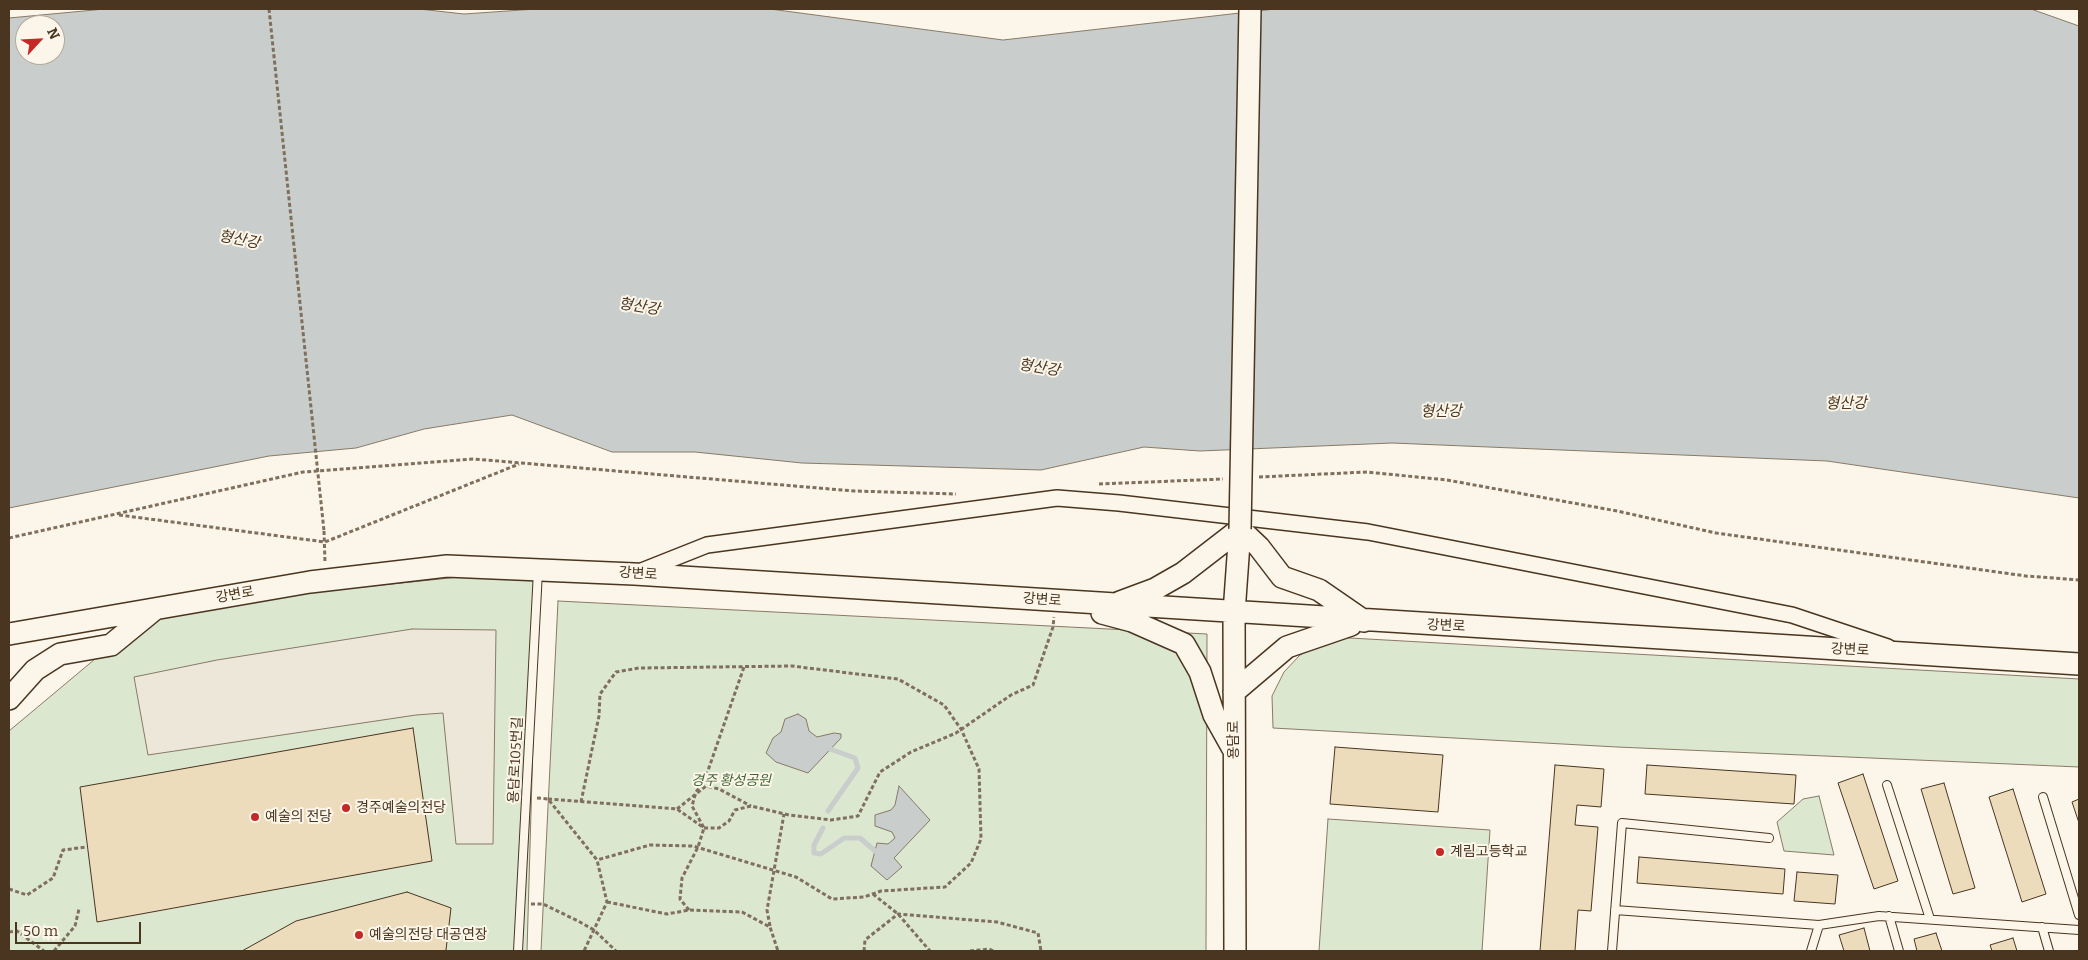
<!DOCTYPE html>
<meta charset="utf-8">
<style>
body{margin:0}
#map{position:relative;width:2088px;height:960px;overflow:hidden;background:#fbf6e9;font-family:Bitter,serif}
canvas{display:block}
.frame{position:absolute;inset:0;border:10px solid #4a3520;pointer-events:none}
.north{position:absolute;left:15px;top:15px;width:50px;height:50px;box-sizing:border-box;background:#fbf6e9;border:1px solid #b4a999;border-radius:50%;rotate:65deg;font-size:14px;font-weight:700;line-height:20px;text-align:center;color:#4a3520}
.north::after{content:'';display:block;margin:auto;width:18px;height:22px;background:#c62828;clip-path:polygon(50% 0,100% 100%,50% 72%,0 100%)}
.scale{position:absolute;left:15px;top:922px;width:126px;height:22px;box-sizing:border-box;border:2px solid #4a3520;border-top:0;padding-left:6px;font-size:15px;line-height:18px;white-space:nowrap;color:#4a3520;-webkit-text-stroke:4px #fbf6e9;paint-order:stroke}
</style>
<div id="map">
<canvas width="2088" height="960"></canvas>
<div class="frame"></div>
<div class="north">N</div>
<div class="scale">50 m</div>
</div>
<script>
const c = document.querySelector('canvas').getContext('2d');
c.lineJoin = 'round';
function paint(path, color) { c.fillStyle = color; c.fill(path, 'evenodd'); }
const poly = rows => new Path2D(rows.map(r => 'M' + r).join(''));
function trace(path, color, width, dash) { c.strokeStyle = color; c.lineWidth = width; c.lineCap = dash ? 'butt' : 'round'; c.setLineDash(dash || []); c.stroke(path); }
function write(font, color, halo, rows, align = 'center') {
  c.font = font + ' Bitter,"Noto Sans KR",serif'; c.lineWidth = 4; c.setLineDash([]); c.textBaseline = 'middle'; c.strokeStyle = halo; c.fillStyle = color; for (const [text, x, y, turn = 0] of rows) {
    c.save(); c.translate(x, y); c.rotate((+turn || 0) * Math.PI / 180); c.textAlign = isNaN(turn) ? turn : align; if (halo) c.strokeText(text, 0, 0); c.fillText(text, 0, 0); c.restore();
  }
}
const green = poly([
 [538,569,527,951,9,951,9,731,156,608,538,569],
 [558,601,1207,634,1206,951,541,951,558,601],
 [1332,637,2079,679,2079,767,1617,747,1273,728,1272,696,1284,672,1300,655,1332,637],
 [1819,796,1834,855,1784,851,1777,822,1803,799,1819,796],
 [1328,819,1490,830,1482,951,1319,951,1328,819]
]);
const parking = poly([
 [412,629,496,630,493,844,456,844,443,713,416,715,148,755,134,677,217,660,412,629]
]);
const water = poly([
 [105,9,419,9,464,14,536,9,770,9,1003,40,1275,9,2031,9,2079,26,2079,498,1827,461,1392,443,1200,451,1144,447,1041,470,802,463,695,452,612,452,512,415,424,429,356,448,269,456,9,508,9,18,105,9],
 [25,25,55,25,55,55,25,55,25,25],
 [798,714,806,719,809,731,817,737,834,733,841,734,841,738,808,773,776,762,766,753,773,738,781,732,785,719,798,714],
 [899,786,930,820,894,858,902,867,887,880,871,866,877,843,888,844,895,838,892,832,875,826,875,815,891,810,895,805,899,786]
]);
const stream = poly([
 [828,811,858,768,855,758,830,749],
 [823,828,814,845,814,853,821,854,844,838,860,838,875,851]
]);
const building = poly([
 [413,728,432,861,97,922,80,787,413,728],
 [1335,747,1443,755,1438,812,1330,804,1335,747],
 [1555,765,1604,769,1601,807,1577,805,1575,825,1598,827,1591,911,1578,910,1575,951,1540,951,1555,765],
 [1647,765,1796,775,1794,804,1645,794,1647,765],
 [1863,774,1898,881,1874,889,1838,783,1863,774],
 [1944,783,1975,888,1953,894,1921,789,1944,783],
 [2013,789,2046,894,2022,902,1989,797,2013,789],
 [2079,799,2079,823,2072,802,2079,799],
 [1639,857,1785,869,1783,894,1637,883,1639,857],
 [1797,872,1838,875,1835,904,1794,901,1797,872],
 [407,892,451,908,446,950,444,951,242,951,296,921,407,892],
 [1864,928,1870,951,1844,951,1839,935,1864,928],
 [1936,933,1942,951,1917,951,1914,939,1936,933],
 [2013,938,2017,951,1992,951,1990,945,2013,938]
]);
const path = poly([
 [1259,477,1367,472,1447,480,1617,511,1716,533,2026,576,2079,580],
 [1099,484,1223,479],
 [119,515,325,542,519,464],
 [324,531,325,563],
 [9,538,303,472,474,459,854,491,956,494],
 [537,798,548,799,597,860,607,902,584,951],
 [548,799,677,809,704,828,719,828,729,821,735,810,751,806,789,815,831,820,858,816,880,772,911,752,956,733,1011,695,1033,685,1053,627,1054,617],
 [581,802,599,716,600,694,616,672,639,668,792,666,898,679,944,705,961,729,979,769,981,839,971,863,945,887,881,891,864,897,832,899,796,877,693,846,650,845,597,860],
 [677,809,706,786,719,789,751,806],
 [9,889,27,895,53,878,63,850,87,847],
 [873,894,898,914,930,951],
 [607,902,667,914,689,910,742,912,770,927,778,951],
 [531,904,543,904,578,921,594,930,616,951],
 [689,910,680,899,682,878,698,847,704,828,692,806,696,792,704,782,744,667],
 [770,926,767,910,784,814],
 [9,932,17,931,44,951],
 [54,951,75,926,79,909],
 [864,951,865,940,898,914,997,922,1038,933,1041,951],
 [970,951,989,949,993,951]
]);
const lane = poly([
 [1887,785,1930,919],
 [2043,797,2079,915],
 [1615,910,1819,925,1879,916,2079,930],
 [1889,916,1899,951],
 [2042,927,2049,951],
 [518,951,538,571],
 [1612,951,1622,823,1769,838],
 [1811,951,1819,925]
]);
const street = poly([
 [639,572,707,545,1057,498,1119,503,1368,532,1792,615,1888,647]
]);
const secondary = poly([
 [1240,529,1259,547,1282,577,1319,590,1364,621],
 [1120,602,1155,589,1183,573,1240,529],
 [1102,613,1132,621,1184,644,1200,672,1214,715,1233,749],
 [9,634,310,582,447,566,634,574,2079,664],
 [1234,692,1287,647,1351,625],
 [9,699,35,670,60,654,111,645,155,609],
 [1235,951,1234,613,1240,529]
]);
const pathBridge = poly([
 [269,9,324,531]
]);
const secondaryBridge = poly([
 [1240,529,1250,9]
]);
const markers = [
 [346,808,5,"#c62828"],
 [255,817,5,"#c62828"],
 [1440,852,5,"#c62828"],
 [359,935,5,"#c62828"]
];
const streetNames = [
 ["강변로",638,574,4],
 ["강변로",235,595,-10],
 ["강변로",1042,600,4],
 ["강변로",1446,626,3],
 ["강변로",1850,650,3],
 ["용담로",1234,740,-90],
 ["용담로105번길",516,760,-87]
];
const parkNames = [
 ["경주 황성공원",731,781]
];
const poiNames = [
 ["경주예술의전당",356,808],
 ["예술의 전당",265,817],
 ["계림고등학교",1450,852],
 ["예술의전당 대공연장",369,935]
];
const waterNames = [
 ["형산강",239,240,11],
 ["형산강",639,307,9],
 ["형산강",1039,368,9],
 ["형산강",1846,404,-1],
 ["형산강",1441,412,-1]
];
paint(green, '#dce7d0');
trace(green, '#887966', 1);
paint(parking, '#ede7d9');
trace(parking, '#887966', 1);
paint(water, '#c9cecd');
trace(water, '#887966', 1);
trace(stream, '#c9cecd', 5);
paint(building, '#ecdcbc');
trace(building, '#4a3520', 1);
trace(lane, '#4a3520', 10);
trace(street, '#4a3520', 18);
trace(secondary, '#4a3520', 24);
trace(path, '#7f6f5c', 3, [4, 2.5]);
trace(lane, '#fbf6e9', 8);
trace(street, '#fbf6e9', 15);
trace(secondary, '#fbf6e9', 21);
trace(secondaryBridge, '#4a3520', 24, []);
trace(pathBridge, '#7f6f5c', 3, [4, 2.5]);
trace(secondaryBridge, '#fbf6e9', 21);
for (const [x, y, r, color] of markers) { const dot = new Path2D(); dot.arc(x, y, r, 0, 2 * Math.PI); c.fillStyle = color; c.fill(dot); trace(dot, '#fbf6e9', 2); }
write('14px', '#4a3520', '#fbf6e9', streetNames);
write('italic 14px', '#436837', '#fbf6e9', parkNames);
write('14px', '#4a3520', '#fbf6e9', poiNames, 'left');
write('italic 15px', '#4a3520', '#fbf6e9', waterNames);
</script>
